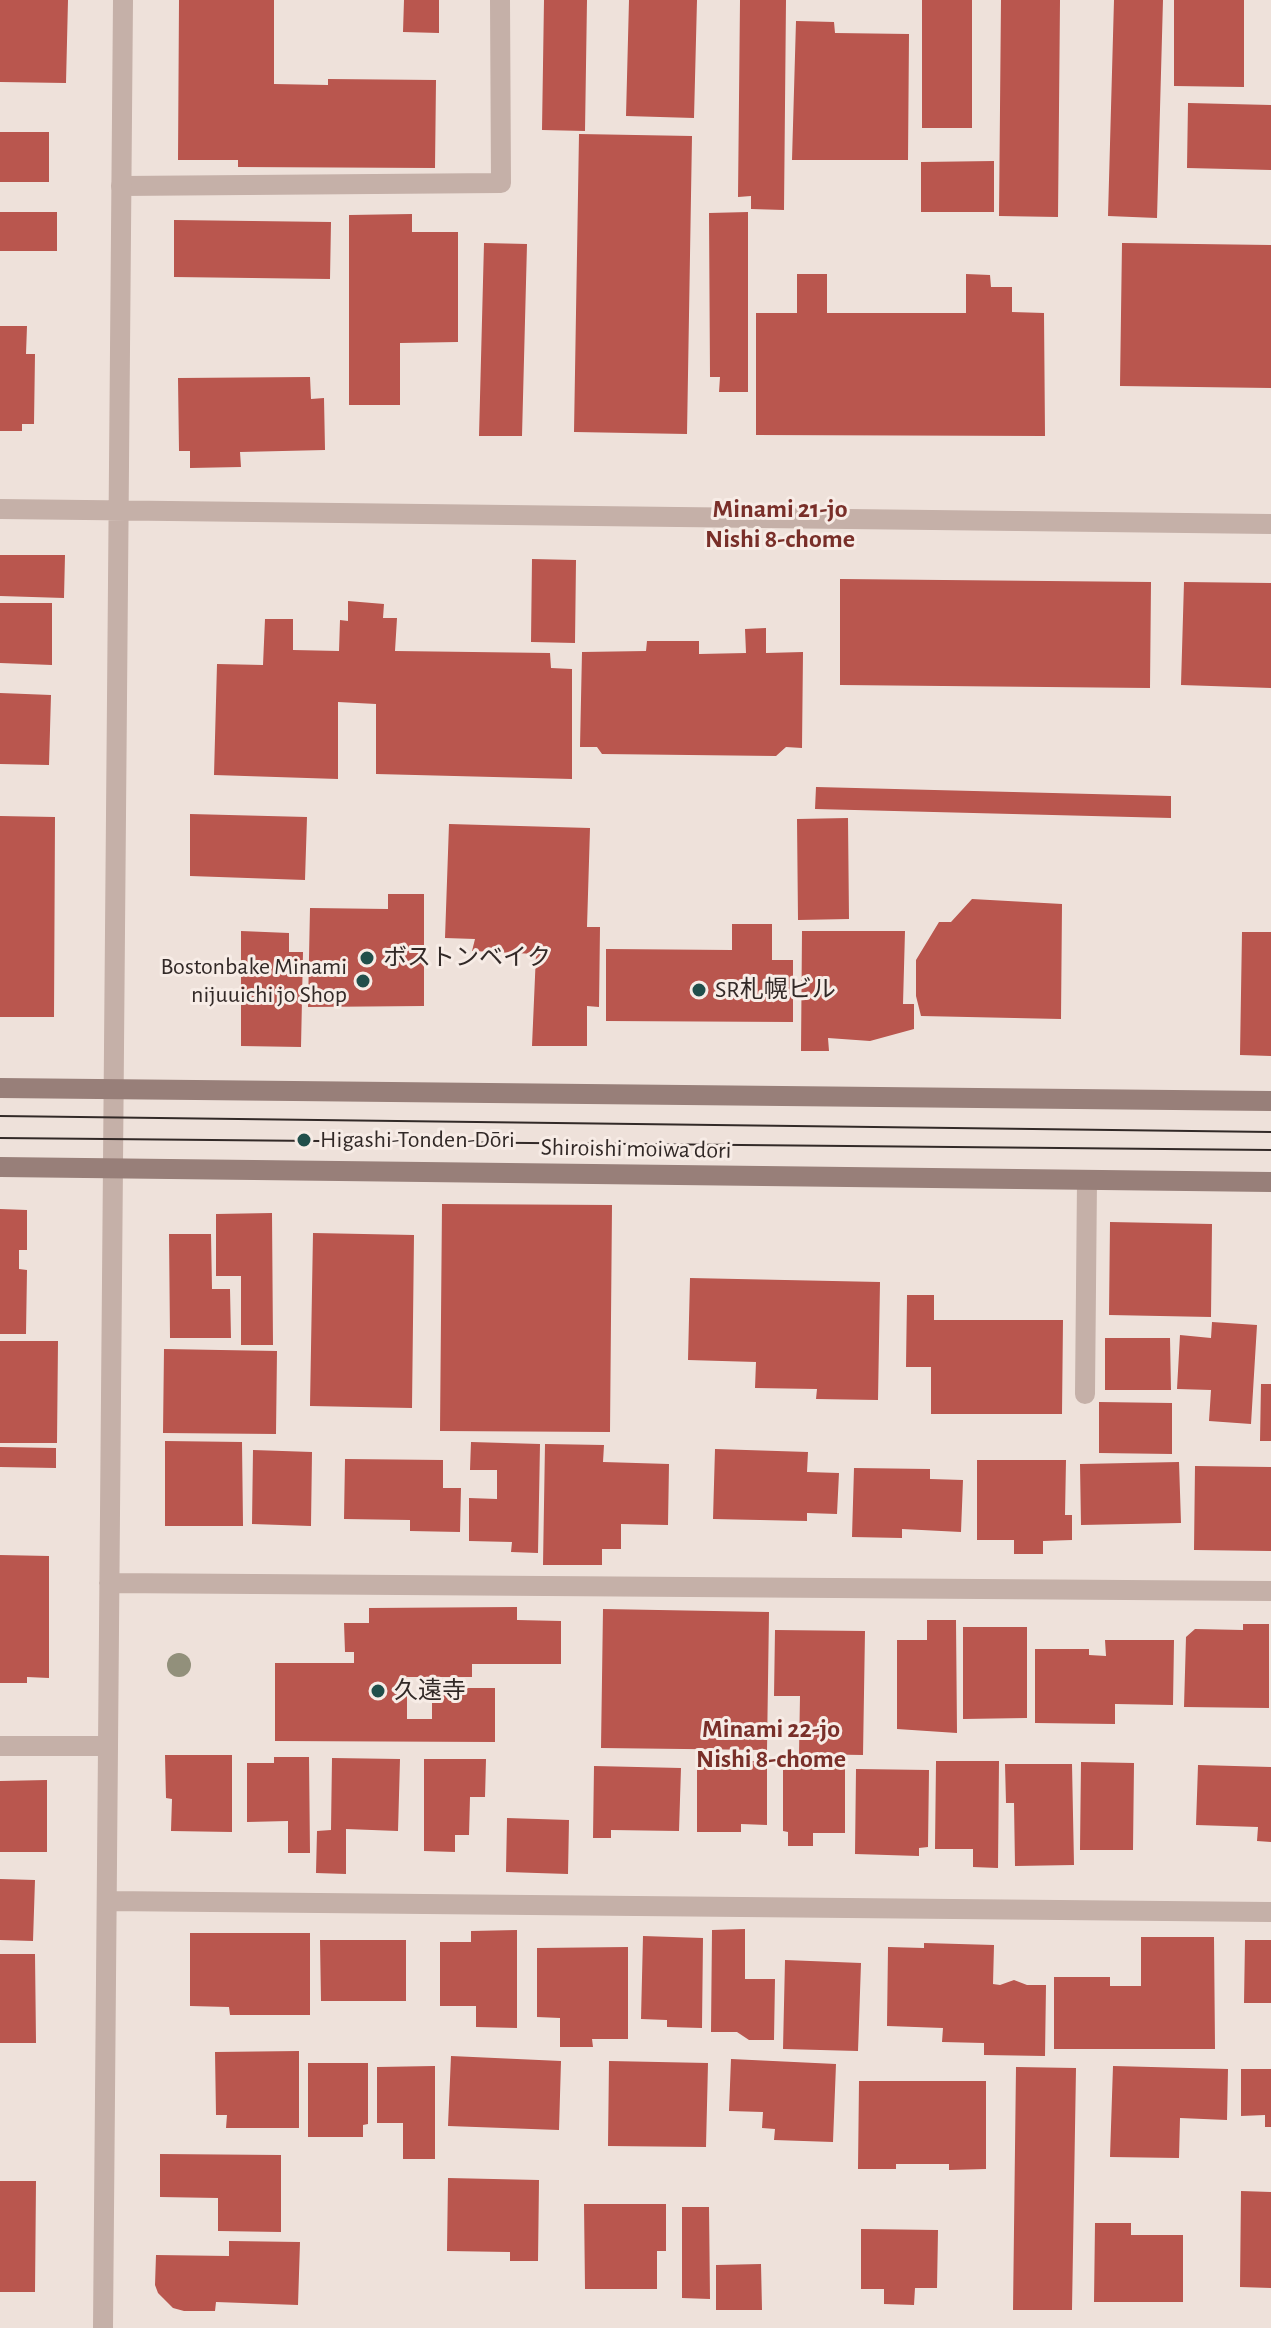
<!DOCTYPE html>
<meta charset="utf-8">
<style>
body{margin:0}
canvas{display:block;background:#eee1da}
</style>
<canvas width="1271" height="2328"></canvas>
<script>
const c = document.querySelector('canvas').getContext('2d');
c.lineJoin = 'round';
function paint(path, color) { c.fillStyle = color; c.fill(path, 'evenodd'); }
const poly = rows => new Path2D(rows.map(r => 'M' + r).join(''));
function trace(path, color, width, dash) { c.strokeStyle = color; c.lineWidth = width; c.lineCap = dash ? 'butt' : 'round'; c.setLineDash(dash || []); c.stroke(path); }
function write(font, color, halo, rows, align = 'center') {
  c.font = font + ' "Alegreya Sans","Noto Sans JP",sans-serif'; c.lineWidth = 6; c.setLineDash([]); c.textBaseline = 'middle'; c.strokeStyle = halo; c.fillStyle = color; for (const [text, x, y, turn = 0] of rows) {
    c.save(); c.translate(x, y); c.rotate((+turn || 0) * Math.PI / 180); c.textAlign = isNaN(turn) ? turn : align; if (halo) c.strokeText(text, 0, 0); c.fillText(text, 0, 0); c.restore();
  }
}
const building = poly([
 [0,0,68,0,66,83,0,82],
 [179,0,274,0,274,84,328,85,328,79,436,80,435,168,238,167,238,160,178,160],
 [404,0,439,0,439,33,403,32],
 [544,0,587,0,585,131,542,130],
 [629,0,697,0,694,118,626,116],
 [740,0,786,0,784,210,751,209,751,196,738,197],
 [922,0,972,0,972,128,922,128],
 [1001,0,1060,0,1058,217,999,216],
 [1114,0,1163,0,1157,218,1108,216],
 [1174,0,1244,0,1244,87,1174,86],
 [796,21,834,22,835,33,909,34,908,160,792,160],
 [1188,103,1271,105,1271,170,1187,168],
 [0,132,49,132,49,182,0,182],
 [579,134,692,136,687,434,574,432],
 [994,161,994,212,921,212,921,162],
 [0,212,57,212,57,251,0,251],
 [748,212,748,392,719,392,720,377,710,377,709,213],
 [412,214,412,232,458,232,458,342,400,343,400,405,349,405,349,215],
 [174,220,331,222,330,279,174,277],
 [484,243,527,244,522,436,479,436],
 [1122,243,1271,245,1271,388,1120,386],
 [797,274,827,274,827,313,966,313,966,274,990,275,991,287,1012,287,1012,312,1044,313,1045,436,756,435,756,313,797,313],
 [0,326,27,326,26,354,35,354,34,424,22,424,22,431,0,431],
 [310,377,311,399,324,398,325,450,240,452,241,467,190,468,190,451,179,451,178,378],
 [0,555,65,555,64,598,0,596],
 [532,559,576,560,575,643,531,642],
 [840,579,1151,582,1150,688,840,685],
 [1184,582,1271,583,1271,688,1181,685],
 [348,601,384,604,383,618,397,618,395,651,550,653,551,668,572,669,572,779,376,774,376,704,338,702,338,779,214,775,217,664,263,665,265,619,293,619,293,650,339,651,340,620,348,621],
 [0,603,52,603,52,665,0,663],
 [766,628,766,653,803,652,802,748,786,747,776,756,602,754,597,747,580,747,582,652,646,651,647,641,699,641,699,654,746,653,745,629],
 [0,693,51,695,49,765,0,764],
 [816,787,1171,796,1171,818,815,809],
 [190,814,307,817,305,880,190,876],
 [0,816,55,817,54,1017,0,1017],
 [848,818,849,919,798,920,797,819],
 [449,824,590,828,587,927,600,927,599,1007,587,1006,587,1046,532,1046,536,954,472,951,475,939,445,938],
 [388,894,424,894,424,1006,308,1007,310,908,388,909],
 [972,899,1062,904,1061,1019,921,1016,916,996,916,960,939,922,951,922],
 [732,924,772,924,772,960,793,960,793,1022,606,1021,606,949,732,950],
 [241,931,289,933,289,952,303,952,301,1047,241,1046],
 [802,931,905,931,903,1004,914,1004,914,1029,870,1041,828,1038,829,1051,801,1051],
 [1242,932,1271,932,1271,1056,1240,1055],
 [442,1204,612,1205,610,1432,440,1431],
 [0,1209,27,1210,27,1250,19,1250,19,1269,27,1270,26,1334,0,1334],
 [272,1213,273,1345,241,1345,241,1276,216,1276,216,1214],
 [1110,1222,1212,1224,1211,1317,1109,1315],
 [313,1233,414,1235,412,1408,310,1406],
 [169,1234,211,1234,212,1289,230,1289,231,1338,170,1338],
 [690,1278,880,1282,878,1400,816,1399,817,1389,755,1388,756,1362,688,1360],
 [907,1295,934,1295,934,1320,1063,1320,1062,1414,931,1414,931,1367,906,1367],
 [1212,1322,1257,1325,1251,1424,1209,1421,1211,1390,1177,1389,1180,1335,1211,1338],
 [1105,1338,1170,1338,1171,1390,1105,1390],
 [0,1341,58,1341,57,1443,0,1443],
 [164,1349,277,1351,276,1434,163,1433],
 [1261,1384,1271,1384,1271,1441,1260,1441],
 [1099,1402,1172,1403,1172,1454,1099,1453],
 [165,1441,242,1442,243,1526,165,1526],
 [471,1442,540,1444,538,1553,511,1552,512,1542,469,1541,469,1498,497,1499,497,1470,470,1470],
 [545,1444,604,1445,603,1462,669,1464,668,1525,621,1524,621,1549,602,1549,602,1565,543,1565],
 [0,1447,56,1448,56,1468,0,1467],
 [715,1449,808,1452,807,1472,839,1473,837,1514,807,1513,807,1521,713,1519],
 [253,1450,312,1452,311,1526,252,1524],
 [345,1459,443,1460,443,1488,461,1488,460,1532,410,1531,410,1520,344,1519],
 [977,1460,1066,1460,1065,1515,1072,1515,1072,1540,1043,1541,1043,1554,1014,1554,1014,1540,977,1540],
 [1179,1462,1181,1523,1081,1525,1080,1464],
 [1195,1466,1271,1467,1271,1551,1194,1550],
 [854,1468,930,1469,930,1479,963,1480,961,1532,902,1529,902,1538,852,1537],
 [0,1555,49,1556,49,1678,27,1677,27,1683,0,1683],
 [517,1607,517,1620,561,1621,561,1664,472,1664,472,1677,407,1677,407,1719,432,1719,432,1688,495,1688,495,1742,275,1741,275,1663,354,1663,354,1652,345,1652,344,1623,369,1623,369,1608],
 [603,1609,769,1612,767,1750,601,1748],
 [927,1620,956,1620,957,1733,897,1729,897,1640,927,1640],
 [1243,1624,1269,1624,1269,1708,1184,1707,1186,1637,1195,1629,1243,1630],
 [963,1627,1027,1627,1027,1718,963,1719],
 [775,1630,865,1631,863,1755,799,1754,800,1696,774,1696],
 [1105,1640,1174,1640,1173,1705,1115,1704,1115,1724,1035,1723,1035,1649,1089,1649,1089,1655,1106,1656],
 [165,1755,232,1755,232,1832,171,1831,172,1799,166,1798],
 [274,1757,309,1757,310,1853,288,1853,288,1821,247,1822,247,1763,274,1763],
 [332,1758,400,1759,398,1831,346,1829,346,1874,316,1873,317,1831,331,1830],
 [424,1759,486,1759,485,1797,470,1797,469,1835,455,1835,455,1852,424,1851],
 [697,1761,767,1761,767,1825,741,1824,741,1832,697,1832],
 [936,1761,999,1761,998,1868,973,1867,973,1849,935,1849],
 [783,1762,845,1762,845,1833,813,1833,813,1846,788,1846,788,1832,783,1831],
 [1081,1762,1134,1763,1133,1850,1080,1850],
 [1005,1764,1072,1764,1074,1865,1015,1866,1014,1803,1006,1803],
 [1198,1765,1271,1767,1271,1842,1257,1841,1258,1827,1196,1825],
 [594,1766,681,1768,679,1831,611,1830,611,1838,593,1838],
 [856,1769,929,1770,928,1847,919,1848,919,1856,855,1854],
 [47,1780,47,1852,0,1852,0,1781],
 [507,1818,569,1820,568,1874,506,1872],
 [0,1879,35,1880,33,1941,0,1940],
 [745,1929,745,1979,775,1979,774,2040,749,2040,737,2032,711,2032,712,1930],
 [517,1930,517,2028,476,2027,476,2006,440,2006,440,1942,471,1942,471,1931],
 [190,1933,310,1933,310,2015,230,2015,229,2007,190,2006],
 [643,1936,703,1938,702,2028,667,2027,667,2020,641,2019],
 [1141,1937,1214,1937,1215,2049,1054,2049,1054,1977,1110,1977,1110,1986,1141,1986],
 [320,1940,406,1940,406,2001,321,2001],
 [1245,1940,1271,1940,1271,2003,1244,2003],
 [924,1943,994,1945,993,1984,1000,1985,1014,1980,1027,1985,1046,1985,1045,2056,984,2055,984,2043,942,2042,943,2028,887,2026,888,1947,924,1948],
 [628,1947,628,2039,592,2039,593,2047,560,2047,560,2018,537,2017,537,1948],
 [0,1954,35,1954,36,2043,0,2043],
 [785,1960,861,1963,858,2051,783,2049],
 [299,2051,299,2128,226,2128,227,2115,216,2115,215,2052],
 [451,2056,561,2061,559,2130,448,2126],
 [731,2059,836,2064,833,2142,774,2140,775,2129,762,2128,763,2112,729,2111],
 [609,2061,708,2063,706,2147,608,2146],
 [308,2063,368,2063,368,2124,363,2125,363,2137,308,2137],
 [435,2066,435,2159,403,2159,403,2123,377,2123,377,2067],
 [1113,2066,1228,2069,1227,2120,1180,2118,1179,2158,1110,2157],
 [1016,2067,1076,2068,1072,2310,1013,2310],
 [1241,2069,1271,2069,1271,2127,1265,2127,1265,2115,1241,2116],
 [859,2081,986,2081,986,2169,949,2170,949,2164,896,2164,896,2169,858,2169],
 [160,2154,281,2155,281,2232,218,2231,218,2198,160,2197],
 [448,2178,539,2180,538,2261,510,2261,510,2252,447,2251],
 [0,2181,36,2181,35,2292,0,2292],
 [1241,2191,1271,2192,1271,2288,1240,2287],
 [584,2204,666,2204,666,2251,657,2251,657,2289,585,2289],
 [682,2207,709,2207,710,2299,682,2298],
 [1095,2223,1131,2223,1131,2235,1183,2235,1183,2302,1094,2302],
 [861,2229,938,2230,937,2288,915,2288,914,2305,884,2304,884,2289,861,2289],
 [229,2241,300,2242,298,2305,216,2302,215,2311,184,2311,173,2308,158,2293,155,2285,156,2255,229,2256],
 [761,2264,762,2310,716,2310,716,2265]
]);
const lane = poly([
 [121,186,501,183,500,0]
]);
const street = poly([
 [0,509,1271,524],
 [1085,1394,1087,1180],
 [109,1583,1271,1591],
 [0,1746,108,1746],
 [107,1901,1271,1912],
 [103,2328,123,0]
]);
const secondary = poly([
 [0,1088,1271,1101],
 [0,1167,1271,1182]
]);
const tram = poly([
 [0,1116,1271,1132],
 [0,1138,1271,1150]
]);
const trees = [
 [179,1665]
];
const markers = [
 [367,958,8,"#214f4b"],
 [363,981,8,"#214f4b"],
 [699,990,8,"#214f4b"],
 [304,1140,8,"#214f4b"],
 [378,1691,8,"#214f4b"]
];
const poiNames = [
 ["ボストンベイク",383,958],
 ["Bostonbake Minami",347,967,"right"],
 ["nijuuichi jo Shop",347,995,"right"],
 ["SR札幌ビル",715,990],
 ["Higashi-Tonden-Dōri",320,1140],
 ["久遠寺",394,1691]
];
const streetNames = [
 ["Shiroishi moiwa dori",636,1149,1]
];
const neighbourhoodNames = [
 ["Minami 21-jo",780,509],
 ["Nishi 8-chome",780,539],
 ["Minami 22-jo",771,1729],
 ["Nishi 8-chome",771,1759]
];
paint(building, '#b9564e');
trace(lane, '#c5b0a8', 20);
trace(street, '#c5b0a8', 20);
trace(secondary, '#987f79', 20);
trace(tram, '#322927', 2);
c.fillStyle = '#92907b';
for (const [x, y] of trees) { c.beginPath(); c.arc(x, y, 12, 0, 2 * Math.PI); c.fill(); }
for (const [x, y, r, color] of markers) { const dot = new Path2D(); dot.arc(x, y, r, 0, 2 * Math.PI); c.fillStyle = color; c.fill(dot); trace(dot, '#f7ece6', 3); }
write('24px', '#322927', '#f7ece6', poiNames, 'left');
write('24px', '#322927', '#f7ece6', streetNames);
write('bold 26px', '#792f29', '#f7ece6', neighbourhoodNames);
</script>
